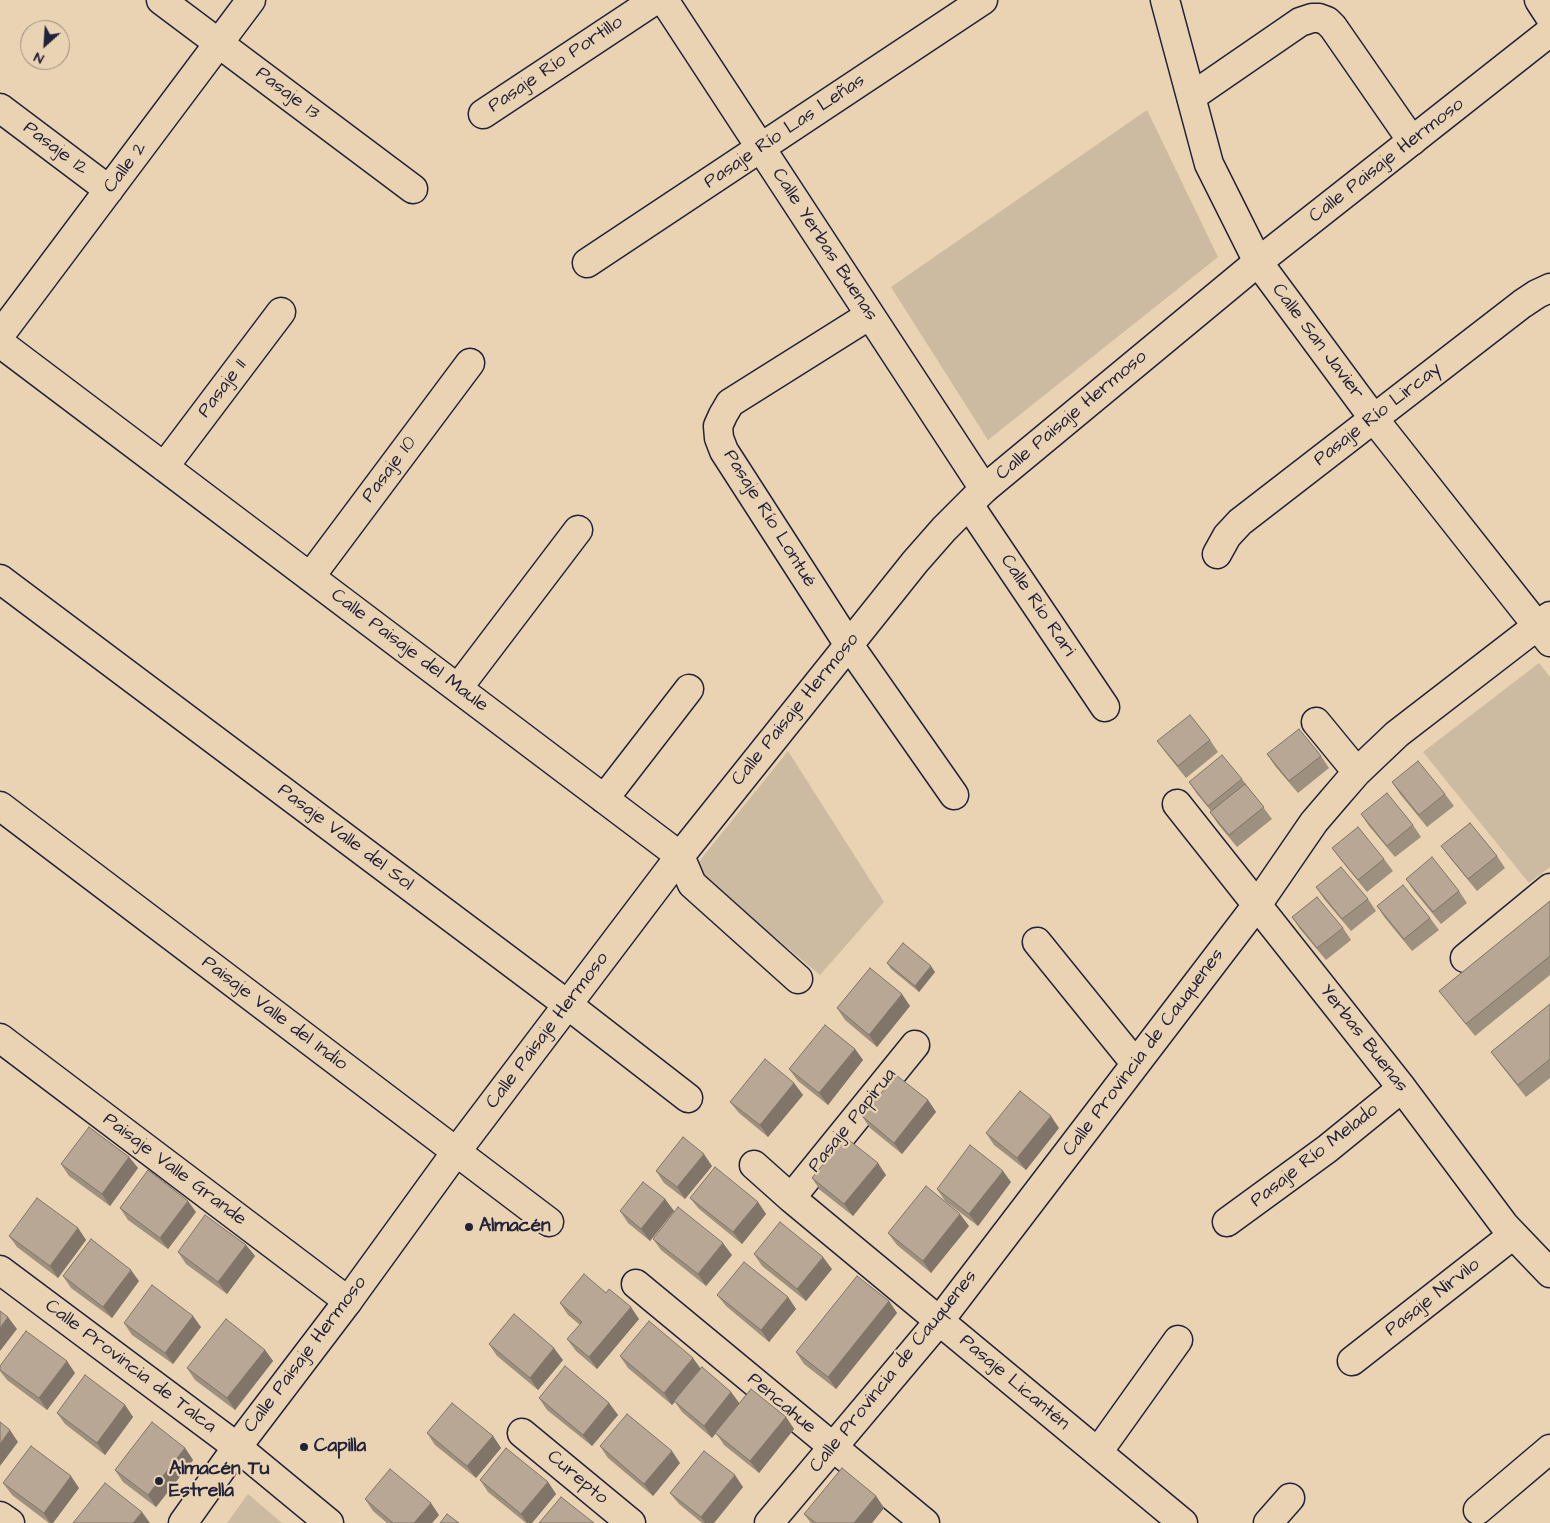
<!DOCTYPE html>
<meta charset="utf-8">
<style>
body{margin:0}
#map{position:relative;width:1550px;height:1523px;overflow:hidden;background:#e9d3b2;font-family:"Architects Daughter",sans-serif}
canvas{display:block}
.north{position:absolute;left:20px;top:20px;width:50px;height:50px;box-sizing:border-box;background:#e9d3b2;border:1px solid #998c82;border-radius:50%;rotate:206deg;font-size:14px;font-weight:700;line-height:20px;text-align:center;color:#22223b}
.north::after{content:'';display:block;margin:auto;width:18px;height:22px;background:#22223b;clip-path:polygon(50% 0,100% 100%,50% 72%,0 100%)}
</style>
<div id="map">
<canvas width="1550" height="1523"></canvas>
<div class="north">N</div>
</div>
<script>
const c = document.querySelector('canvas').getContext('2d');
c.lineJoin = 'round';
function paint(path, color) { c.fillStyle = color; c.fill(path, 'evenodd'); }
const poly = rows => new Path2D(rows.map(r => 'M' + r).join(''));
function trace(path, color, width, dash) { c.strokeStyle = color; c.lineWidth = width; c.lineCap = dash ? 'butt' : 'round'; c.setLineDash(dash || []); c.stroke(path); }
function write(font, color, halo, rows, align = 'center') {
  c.font = font + ' "Architects Daughter",sans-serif'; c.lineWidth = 4.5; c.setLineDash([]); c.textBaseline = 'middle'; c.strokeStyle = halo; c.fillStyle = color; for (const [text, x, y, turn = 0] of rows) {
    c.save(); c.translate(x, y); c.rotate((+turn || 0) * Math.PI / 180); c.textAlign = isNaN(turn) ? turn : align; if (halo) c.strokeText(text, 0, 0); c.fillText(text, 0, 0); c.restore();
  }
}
const green = poly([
 [1147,110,1218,257,988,440,891,287],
 [1539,663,1550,677,1550,867,1529,883,1423,752],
 [788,751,884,902,820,975,693,869],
 [248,1494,282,1523,227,1523]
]);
const minor = poly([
 [161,0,413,189],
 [664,0,984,489],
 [1165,0,1209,164,1258,262,1374,419,1550,642],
 [1539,0,1550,17],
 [1191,97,1300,22,1312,18,1319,18,1327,21,1333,27,1412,141],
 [0,108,109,190],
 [483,114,655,0],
 [587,263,983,0],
 [870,315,730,403,723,415,718,426,719,438,724,451,849,645,954,795],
 [0,335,251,0],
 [0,343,680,856,692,884,798,979],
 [164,467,281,312],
 [969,505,1105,707],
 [1217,554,1227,536,1240,522,1522,304,1537,294,1550,288],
 [310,577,470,363],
 [0,579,568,1005,688,1098],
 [458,688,578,530],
 [1316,722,1357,772],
 [604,799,689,689],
 [1177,804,1402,1088,1505,1226,1550,1273],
 [0,806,549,1222],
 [1037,942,1135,1063],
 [1465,958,1550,888],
 [0,1038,348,1301],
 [754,1165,791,1198,1183,1523],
 [791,1198,915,1045],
 [1227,1222,1327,1149,1402,1088],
 [0,1270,237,1447,329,1523],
 [636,1284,925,1523],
 [1352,1361,1513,1235],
 [522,1433,631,1523],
 [1098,1452,1178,1340],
 [1478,1510,1550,1449],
 [0,1516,10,1523],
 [769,1523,940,1320,1257,905,1314,822,1332,801,1357,772,1397,734,1550,616],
 [1268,1523,1290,1498]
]);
const tertiary = poly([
 [183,1523,237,1447,348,1301,456,1152,680,856,915,562,944,529,984,489,1258,262,1550,32]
]);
const wall = poly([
 [1210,740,1218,752,1186,778,1166,753,1157,741],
 [1267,754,1321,756,1329,768,1298,793,1275,766],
 [1242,779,1272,819,1237,847,1218,824,1210,812,1211,811,1197,794,1189,782],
 [1392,782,1445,794,1454,806,1427,827,1400,794],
 [1361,814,1413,825,1421,837,1395,857,1369,826],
 [1441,846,1497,856,1505,868,1477,891,1450,858],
 [1332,848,1384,859,1393,871,1367,892,1340,859],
 [1406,879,1459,891,1467,903,1441,924,1414,891],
 [1316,887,1368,899,1376,911,1351,931,1324,899],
 [1550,901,1550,975,1475,1036,1448,1002,1439,991],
 [1377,906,1430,918,1439,930,1412,951,1385,918],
 [1292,917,1343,928,1351,940,1326,960,1300,929],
 [887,963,935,972,919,992,891,969],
 [1550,1004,1550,1078,1526,1097,1500,1064,1491,1052],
 [910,1006,877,1047,845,1020,837,1008],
 [855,1049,863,1060,828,1105,798,1081,789,1069],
 [794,1083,803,1095,768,1137,739,1113,730,1102],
 [928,1100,936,1112,902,1154,870,1128,862,1116],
 [1059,1128,1026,1170,994,1145,986,1133],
 [129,1157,138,1168,110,1206,69,1176,61,1164],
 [712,1166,685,1199,664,1183,656,1171],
 [886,1175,853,1216,820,1190,812,1178],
 [1011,1182,978,1226,945,1201,937,1189],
 [690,1198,758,1202,766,1214,742,1244,699,1209],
 [665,1199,674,1211,650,1241,628,1223,620,1211],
 [120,1208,196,1212,168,1249,128,1220],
 [969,1226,931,1273,897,1245,888,1233],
 [78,1228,86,1240,58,1278,17,1247,9,1236],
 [653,1239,732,1255,706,1286,661,1250],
 [246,1245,255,1256,227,1294,186,1264,178,1252],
 [754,1254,832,1269,806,1301,762,1266],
 [63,1276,139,1281,112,1318,71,1288],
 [717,1295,788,1297,796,1309,769,1342,726,1306],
 [889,1301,897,1313,836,1389,804,1364,796,1352],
 [560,1303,639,1319,597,1369,576,1351,567,1339,580,1325,568,1315],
 [124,1323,201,1327,173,1364,132,1335],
 [489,1344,563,1360,538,1390,497,1356],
 [265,1350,273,1361,235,1410,195,1380,187,1368],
 [620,1356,701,1368,731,1392,739,1403,786,1417,794,1429,759,1473,724,1445,716,1433,712,1438,682,1412,675,1402,672,1405,628,1368],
 [0,1366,75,1373,47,1410,7,1380,0,1371],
 [539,1398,609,1403,618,1415,592,1446,547,1410],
 [125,1405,133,1417,105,1455,65,1424,57,1413],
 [427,1433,493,1436,501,1448,476,1478,435,1445],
 [600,1446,680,1463,653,1496,608,1458],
 [185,1448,193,1460,156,1507,123,1482,115,1470],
 [480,1480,548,1482,556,1494,532,1523,526,1523,488,1492],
 [3,1483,79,1488,53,1523,49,1523,12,1495],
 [743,1487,714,1523,702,1523,679,1504,670,1493],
 [876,1496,884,1508,872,1523,811,1523,804,1514],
 [365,1499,439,1515,432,1523,387,1523,373,1511]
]);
const shadedWall = poly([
 [931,966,935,972,919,992,915,986],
 [902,994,910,1006,877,1047,869,1035],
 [855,1049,863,1060,828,1105,819,1093],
 [794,1083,803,1095,768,1137,760,1125],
 [928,1100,936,1112,902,1154,894,1143],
 [1051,1116,1059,1128,1026,1170,1017,1158],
 [704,1154,712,1166,685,1199,677,1187],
 [129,1157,138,1168,110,1206,102,1194],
 [878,1163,886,1175,853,1216,844,1204],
 [1003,1171,1011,1182,978,1226,969,1214],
 [665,1199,674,1211,650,1241,641,1229],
 [188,1201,196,1212,168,1249,160,1238],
 [758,1202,766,1214,742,1244,733,1232],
 [960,1214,969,1226,931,1273,923,1261],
 [78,1228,86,1240,58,1278,50,1266],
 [723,1243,732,1255,706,1286,698,1274],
 [246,1245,255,1256,227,1294,218,1282],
 [823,1257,832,1269,806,1301,797,1289],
 [131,1270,139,1281,112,1318,103,1307],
 [788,1297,796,1309,769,1342,761,1330],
 [889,1301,897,1313,836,1389,828,1377],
 [631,1307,639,1319,597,1369,589,1357],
 [193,1316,201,1327,173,1364,165,1353],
 [8,1317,17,1329,0,1351,0,1328],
 [554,1348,563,1360,538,1390,530,1378],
 [265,1350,273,1361,235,1410,227,1398],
 [693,1358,701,1369,672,1405,664,1393],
 [67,1361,75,1373,47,1410,39,1398],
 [731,1392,740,1404,712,1438,704,1426],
 [609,1403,618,1415,592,1446,583,1435],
 [125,1405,133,1417,105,1455,97,1443],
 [786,1417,794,1429,759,1473,750,1461],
 [10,1430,18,1442,0,1466,0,1444],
 [493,1436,501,1448,476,1478,467,1466],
 [185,1448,193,1460,156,1507,148,1495],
 [672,1451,680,1463,653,1496,644,1484],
 [735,1475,743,1487,714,1523,705,1523,701,1517],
 [71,1476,79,1488,53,1523,50,1523,44,1513],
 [548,1482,556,1494,532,1523,527,1523,521,1514],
 [876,1496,884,1508,872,1523,854,1523],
 [431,1503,439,1515,432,1523,414,1523],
 [142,1512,150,1523,133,1523]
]);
const building = poly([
 [1190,715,1210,740,1178,766,1157,741,1190,715],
 [1299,729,1321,756,1289,781,1267,754,1299,729],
 [1222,755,1242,779,1208,806,1189,782,1222,755],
 [1418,761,1445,794,1419,815,1392,782,1418,761],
 [1245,784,1264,807,1229,835,1210,812,1245,784],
 [1387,793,1413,825,1387,846,1361,814,1387,793],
 [1470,823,1497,856,1468,879,1441,846,1470,823],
 [1358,827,1384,859,1358,880,1332,848,1358,827],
 [1432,857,1459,891,1433,912,1406,879,1432,857],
 [1341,867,1368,899,1342,919,1316,887,1341,867],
 [1403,885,1430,918,1404,939,1377,906,1403,885],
 [1317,897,1343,928,1317,948,1292,917,1317,897],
 [1550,901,1550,956,1466,1024,1439,991,1550,901],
 [903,943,931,966,915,986,887,963,903,943],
 [870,968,902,994,869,1035,837,1008,870,968],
 [1550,1004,1550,1059,1518,1085,1491,1052,1550,1004],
 [825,1025,855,1049,819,1093,789,1069,825,1025],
 [765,1059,794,1083,760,1125,730,1102,765,1059],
 [896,1075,928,1100,894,1143,862,1116,896,1075],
 [1020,1091,1051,1116,1017,1158,986,1133,1020,1091],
 [89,1127,129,1157,102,1194,61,1164,89,1127],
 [683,1137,704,1154,677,1187,656,1171,683,1137],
 [845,1137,878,1163,844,1204,812,1178,845,1137],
 [970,1145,1003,1171,969,1214,937,1189,970,1145],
 [715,1167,758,1202,733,1232,690,1198,715,1167],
 [148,1170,188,1201,160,1238,120,1208,148,1170],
 [643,1182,665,1199,641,1229,620,1211,643,1182],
 [926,1186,960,1214,923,1261,888,1233,926,1186],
 [37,1198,78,1228,50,1266,9,1236,37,1198],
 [678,1207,723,1243,698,1274,653,1239,678,1207],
 [205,1215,246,1245,218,1282,178,1252,205,1215],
 [780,1222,823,1257,797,1289,754,1254,780,1222],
 [91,1239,131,1270,103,1307,63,1276,91,1239],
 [744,1262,788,1297,761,1330,717,1295,744,1262],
 [584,1274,606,1293,609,1289,631,1307,589,1357,567,1339,582,1322,560,1303,584,1274],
 [857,1276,889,1301,828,1377,796,1352,857,1276],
 [152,1285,193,1316,165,1353,124,1323,152,1285],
 [0,1311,8,1317,0,1328,0,1311],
 [514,1314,554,1348,530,1378,489,1344,514,1314],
 [226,1319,265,1350,227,1398,187,1368,226,1319],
 [649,1321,693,1358,664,1393,620,1356,649,1321],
 [26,1331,67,1361,39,1398,0,1370,0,1366,26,1331],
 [565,1366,609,1403,583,1435,539,1398,565,1366],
 [702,1367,731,1392,704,1426,674,1401,702,1367],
 [85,1375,125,1405,97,1443,57,1413,85,1375],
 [751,1389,786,1417,750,1461,715,1433,751,1389],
 [452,1403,493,1436,467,1466,427,1433,452,1403],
 [627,1414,672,1451,644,1484,600,1446,627,1414],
 [0,1422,10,1430,0,1444,0,1422],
 [152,1422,185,1448,148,1495,115,1470,152,1422],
 [31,1446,71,1476,44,1513,3,1483,31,1446],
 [506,1448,548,1482,521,1514,480,1480,506,1448],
 [704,1451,735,1475,701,1517,670,1493,704,1451],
 [842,1468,876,1496,854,1523,816,1523,804,1514,842,1468],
 [390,1469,431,1503,414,1523,393,1523,365,1499,390,1469],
 [105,1483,142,1512,133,1523,73,1523,105,1483],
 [561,1497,594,1523,539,1523,561,1497],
 [447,1514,459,1523,440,1523,447,1514]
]);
const markers = [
 [469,1227,5,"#22223b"],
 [304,1447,5,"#22223b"],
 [159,1481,5,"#22223b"]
];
const streetNames = [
 ["Pasaje Río Portillo",556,65,-34],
 ["Pasaje 13",287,94,37],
 ["Pasaje Río Las Leñas",785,132,-34],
 ["Pasaje 12",55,149,37],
 ["Calle Paisaje Hermoso",1387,161,-38],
 ["Calle 2",126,168,-53],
 ["Calle Yerbas Buenas",824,245,57],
 ["Calle San Javier",1317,342,53],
 ["Pasaje 11",223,389,-53],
 ["Pasaje Río Lircay",1378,415,-38],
 ["Calle Paisaje Hermoso",1072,416,-40],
 ["Pasaje 10",390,470,-53],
 ["Pasaje Río Lontué",769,519,58],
 ["Calle Río Rari",1037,606,56],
 ["Calle Paisaje del Maule",409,651,37],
 ["Calle Paisaje Hermoso",796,710,-51],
 ["Pasaje Valle del Sol",345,838,37],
 ["Paisaje Valle del Indio",274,1014,37],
 ["Calle Paisaje Hermoso",548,1031,-53],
 ["Yerbas Buenas",1363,1039,52],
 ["Calle Provincia de Cauquenes",1144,1053,-53],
 ["Pasaje Papirua",853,1121,-51],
 ["Pasaje Río Melado",1315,1156,-38],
 ["Paisaje Valle Grande",174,1170,37],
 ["Pasaje Nirvilo",1433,1298,-38],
 ["Calle Paisaje Hermoso",306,1355,-53],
 ["Calle Provincia de Talca",130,1367,37],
 ["Calle Provincia de Cauquenes",894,1372,-51],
 ["Pasaje Licantén",1014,1383,40],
 ["Pencahue",781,1404,40],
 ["Curepto",577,1478,40]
];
const poiNames = [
 ["Almacén",479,1227],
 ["Capilla",314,1447],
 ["Almacén Tu",169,1470],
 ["Estrella",169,1492]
];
paint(green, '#ccbaa1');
trace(minor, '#22223b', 31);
trace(tertiary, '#22223b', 31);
trace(minor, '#e9d3b2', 28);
trace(tertiary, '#e9d3b2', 28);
paint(wall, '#9d907f');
paint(shadedWall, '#807568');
paint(building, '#b7a794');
trace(building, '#807568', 1);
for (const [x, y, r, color] of markers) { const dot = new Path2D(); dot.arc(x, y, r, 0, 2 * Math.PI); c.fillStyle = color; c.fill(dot); trace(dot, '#e9d3b2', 2); }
write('19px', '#22223b', '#e9d3b2', streetNames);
write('bold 19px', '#22223b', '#e9d3b2', poiNames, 'left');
</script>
